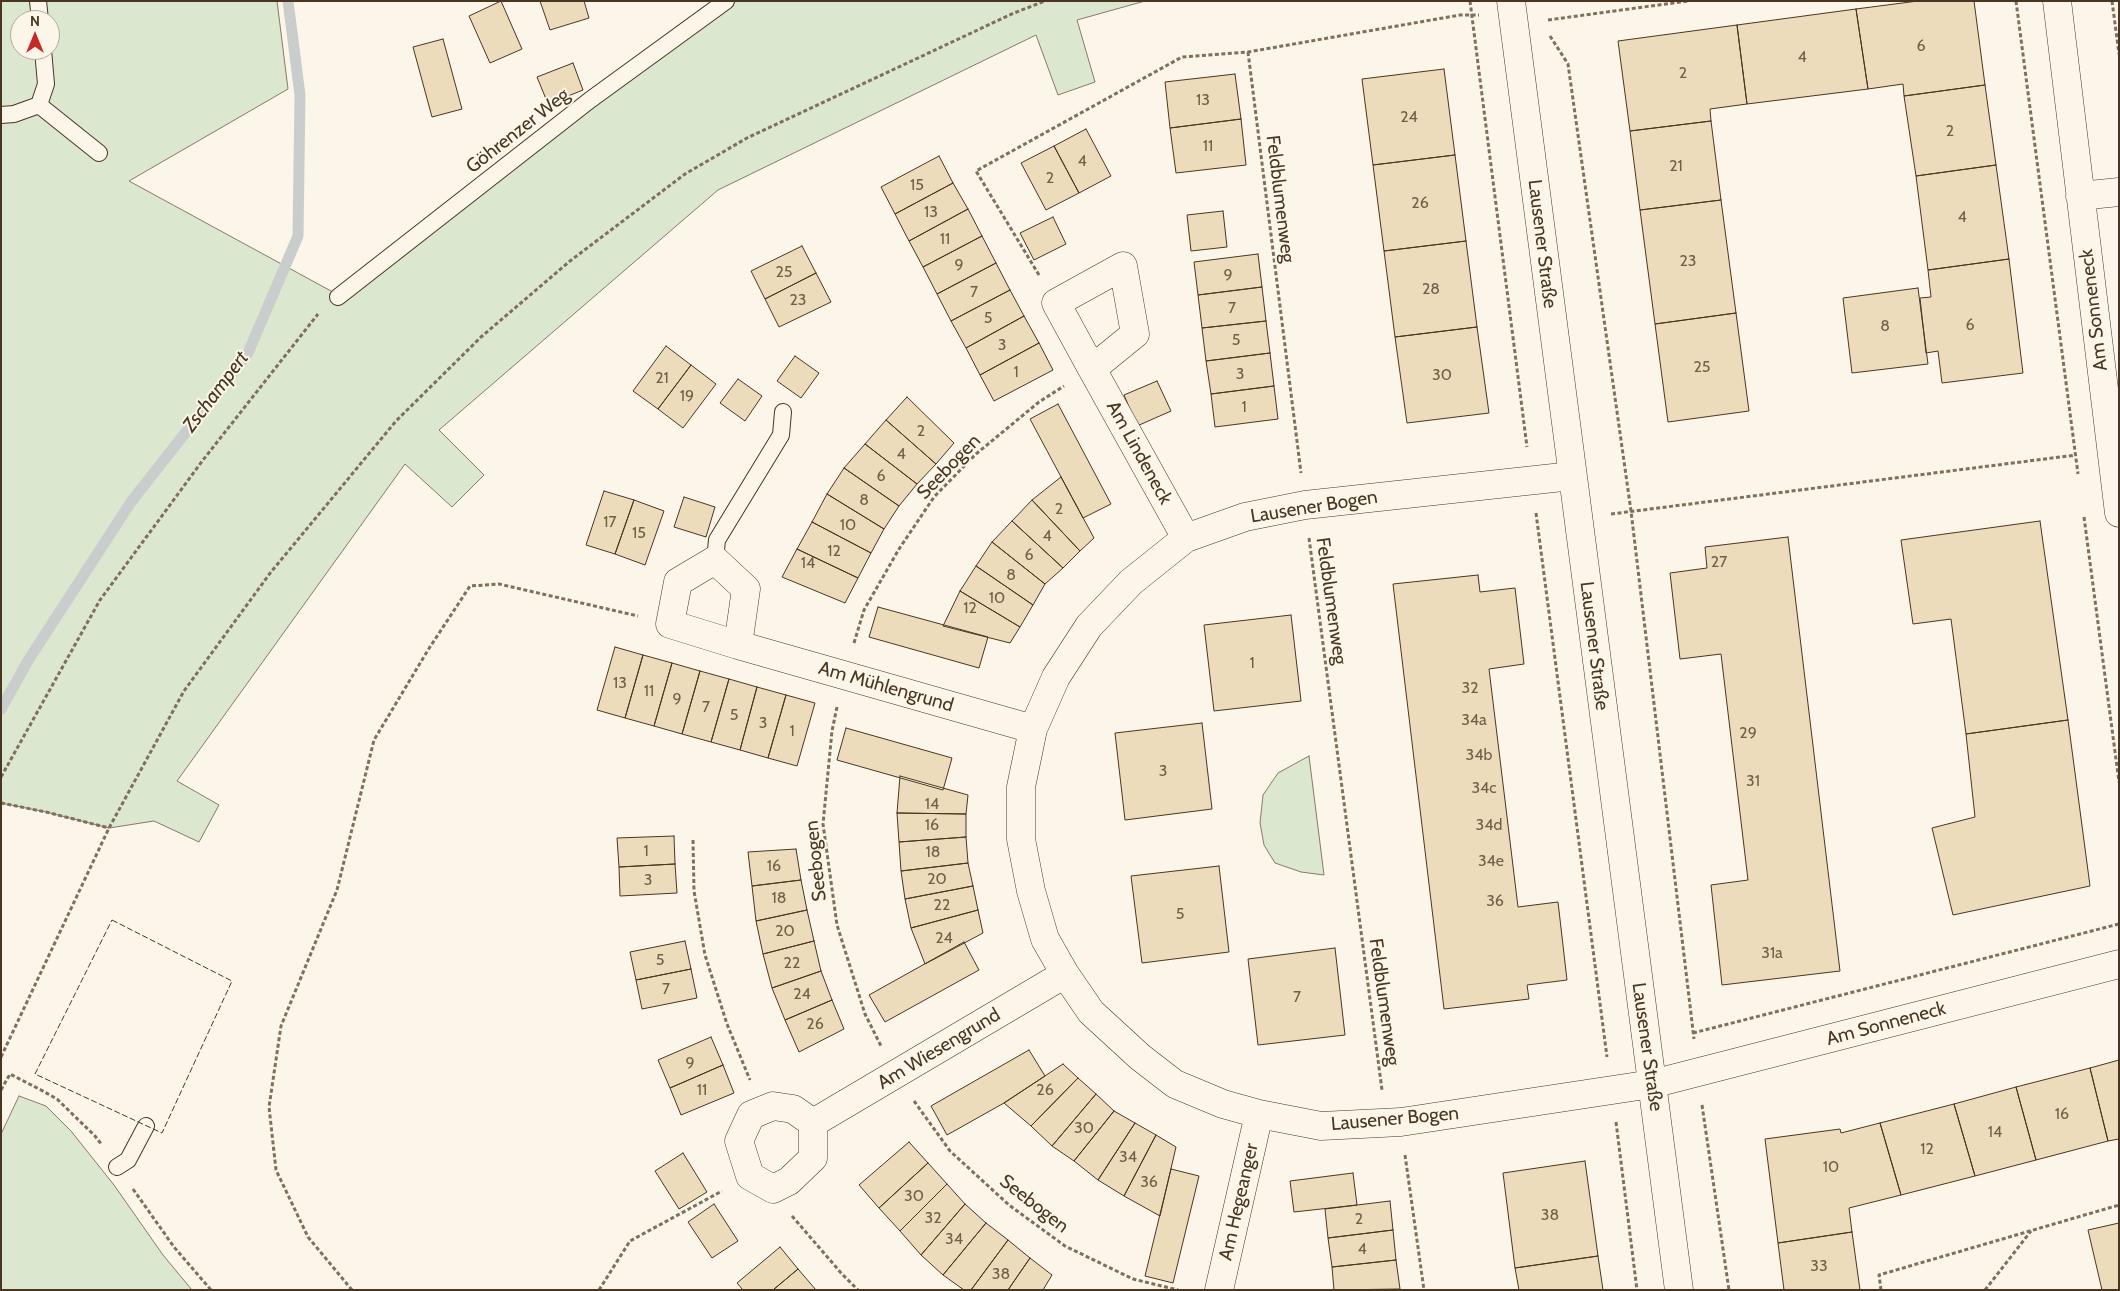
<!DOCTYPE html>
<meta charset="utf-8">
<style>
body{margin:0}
#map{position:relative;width:2120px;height:1291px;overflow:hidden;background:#fbf6e9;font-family:Cabin,sans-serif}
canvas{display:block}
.frame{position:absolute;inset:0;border:2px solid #4a3520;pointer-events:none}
.north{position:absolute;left:10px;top:10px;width:50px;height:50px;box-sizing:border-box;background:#fbf6e9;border:1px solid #b4a999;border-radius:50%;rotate:0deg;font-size:14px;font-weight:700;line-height:20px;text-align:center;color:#4a3520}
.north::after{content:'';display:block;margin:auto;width:18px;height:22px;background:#c62828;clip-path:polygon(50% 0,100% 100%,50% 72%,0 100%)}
</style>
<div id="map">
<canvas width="2120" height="1291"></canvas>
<div class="frame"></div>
<div class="north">N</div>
</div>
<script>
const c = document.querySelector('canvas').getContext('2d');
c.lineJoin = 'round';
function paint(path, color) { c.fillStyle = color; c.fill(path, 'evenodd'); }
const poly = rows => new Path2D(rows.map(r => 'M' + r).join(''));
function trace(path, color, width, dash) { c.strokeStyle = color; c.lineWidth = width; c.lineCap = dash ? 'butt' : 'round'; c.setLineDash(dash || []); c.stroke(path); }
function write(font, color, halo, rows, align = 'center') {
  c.font = font + ' Cabin,sans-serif'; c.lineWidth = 4; c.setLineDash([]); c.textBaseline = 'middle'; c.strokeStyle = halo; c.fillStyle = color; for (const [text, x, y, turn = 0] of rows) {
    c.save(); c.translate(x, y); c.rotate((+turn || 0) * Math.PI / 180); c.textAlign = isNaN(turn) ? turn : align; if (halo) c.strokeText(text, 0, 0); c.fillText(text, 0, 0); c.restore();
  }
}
const green = poly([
 [1,1,277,1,288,89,129,181,331,291,346,301,634,73,736,1,1145,1,1077,20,1095,82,1058,95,1036,35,718,190,439,430,484,475,452,507,405,464,177,781,219,805,199,842,154,821,109,828,46,812,1,803,1,1],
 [20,20,50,20,50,50,20,50,20,20],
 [1309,756,1324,875,1301,872,1275,863,1264,845,1260,823,1263,795,1278,773,1309,756],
 [19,1096,46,1106,71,1131,114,1185,163,1255,192,1290,1,1290,1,1134,19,1096]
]);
const stream = poly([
 [1,709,29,659,131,502,248,353,298,236,300,95,288,1]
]);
const building = poly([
 [501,1,522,49,490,63,469,16,501,1],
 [540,1,584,1,589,18,550,30,540,1],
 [1918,1,1974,1,1985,85,1904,96,1903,84,1868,89,1856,9,1918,1],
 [1856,9,1868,89,1747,104,1737,25,1856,9],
 [1737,25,1747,104,1710,109,1711,121,1630,131,1618,41,1737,25],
 [443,39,462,109,432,117,413,47,443,39],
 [573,63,583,90,548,104,537,77,573,63],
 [1444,69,1455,155,1373,165,1362,79,1444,69],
 [1235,74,1241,119,1170,128,1165,82,1235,74],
 [1985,85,1996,165,1916,176,1904,96,1985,85],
 [1241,119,1246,165,1176,173,1170,128,1241,119],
 [1711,121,1721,200,1640,210,1630,131,1711,121],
 [1086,129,1111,176,1079,193,1054,146,1086,129],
 [1054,146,1079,193,1046,210,1021,163,1054,146],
 [1455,155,1466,241,1384,251,1373,165,1455,155],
 [939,156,953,183,895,214,881,187,939,156],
 [1996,165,2009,259,1928,270,1916,176,1996,165],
 [953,183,968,209,909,241,895,214,953,183],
 [1721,200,1736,313,1655,324,1640,210,1721,200],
 [968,209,982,236,923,267,909,241,968,209],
 [1223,211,1227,247,1191,251,1187,215,1223,211],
 [1053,217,1066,244,1034,260,1020,233,1053,217],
 [982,236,996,263,937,294,923,267,982,236],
 [1466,241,1477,327,1395,337,1384,251,1466,241],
 [802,246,816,273,765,299,751,271,802,246],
 [1258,254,1262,287,1198,295,1194,262,1258,254],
 [2009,259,2023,373,1942,383,1938,351,1926,353,1920,298,1931,297,1928,270,2009,259],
 [996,263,1010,290,951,321,937,294,996,263],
 [816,273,831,302,779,327,765,299,816,273],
 [1262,287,1266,321,1202,328,1198,295,1262,287],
 [1918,288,1928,364,1852,373,1843,298,1918,288],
 [1010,290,1024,316,966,348,951,321,1010,290],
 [1736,313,1749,411,1668,422,1655,324,1736,313],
 [1024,316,1039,343,980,375,966,348,1024,316],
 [1266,321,1270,353,1206,361,1202,328,1266,321],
 [1477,327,1489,413,1407,423,1395,337,1477,327],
 [1039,343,1053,370,994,401,980,375,1039,343],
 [666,346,691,365,658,409,633,391,666,346],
 [1270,353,1274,386,1211,394,1206,361,1270,353],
 [795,356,819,373,801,398,777,381,795,356],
 [691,365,716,384,683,428,658,409,691,365],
 [738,379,762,396,745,421,720,403,738,379],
 [1157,381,1171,411,1137,426,1124,395,1157,381],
 [1274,386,1278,419,1215,427,1211,394,1274,386],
 [907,397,954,443,936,464,886,420,907,397],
 [1058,404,1111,504,1083,518,1030,419,1058,404],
 [886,420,936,464,917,484,865,444,886,420],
 [865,444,917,484,899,506,844,468,865,444],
 [844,468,899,506,884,529,827,494,844,468],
 [1061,477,1094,538,1080,551,1032,500,1061,477],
 [604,491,634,500,615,554,586,545,604,491],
 [827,494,884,529,871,553,812,522,827,494],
 [684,497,715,507,706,537,674,527,684,497],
 [634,500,664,511,645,565,615,554,634,500],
 [1032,500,1080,551,1063,568,1012,521,1032,500],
 [1012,521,1063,568,1045,584,992,542,1012,521],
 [2040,521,2068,720,1966,734,1951,619,1913,624,1901,540,2040,521],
 [812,522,871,553,858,578,797,549,812,522],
 [1788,537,1840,971,1722,985,1711,885,1748,880,1721,654,1680,659,1670,573,1707,568,1705,547,1788,537],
 [992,542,1045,584,1033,605,976,566,992,542],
 [797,549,858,578,845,603,782,577,797,549],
 [976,566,1033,605,1020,627,960,591,976,566],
 [1478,575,1480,592,1515,588,1524,664,1489,669,1518,907,1558,902,1567,980,1527,985,1529,999,1444,1009,1393,584,1478,575],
 [960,591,1020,627,1010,643,943,626,960,591],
 [878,607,988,637,979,668,869,637,878,607],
 [1291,615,1301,701,1214,711,1204,625,1291,615],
 [615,647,643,655,625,718,597,710,615,647],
 [643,655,672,663,654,726,625,718,643,655],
 [672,663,700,671,682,734,654,726,672,663],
 [700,671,729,679,711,742,682,734,700,671],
 [729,679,757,687,740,750,711,742,729,679],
 [757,687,786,695,768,758,740,750,757,687],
 [786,695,815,703,797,766,768,758,786,695],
 [2068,720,2090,886,1953,915,1932,828,1975,817,1966,734,2068,720],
 [1202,723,1212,809,1125,820,1115,733,1202,723],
 [846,728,952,758,943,790,837,760,846,728],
 [900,776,968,795,966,814,897,813,900,776],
 [897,813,966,814,966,837,899,842,897,813],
 [674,836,675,864,619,867,617,838,674,836],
 [966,837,968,863,901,871,899,842,966,837],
 [796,849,801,880,752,886,748,852,796,849],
 [968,863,973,886,905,899,901,871,968,863],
 [675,864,677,893,620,896,619,867,675,864],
 [1219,866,1229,952,1142,963,1131,876,1219,866],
 [801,880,807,910,756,921,752,886,801,880],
 [973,886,978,910,911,928,905,899,973,886],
 [807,910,814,941,763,954,756,921,807,910],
 [978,910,983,933,925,964,911,928,978,910],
 [685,941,691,969,636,980,630,952,685,941],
 [814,941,821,971,772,988,763,954,814,941],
 [964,942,979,970,885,1022,869,995,964,942],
 [1335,948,1345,1035,1258,1045,1248,959,1335,948],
 [691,969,697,998,642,1009,636,980,691,969],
 [821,971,832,1000,785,1020,772,988,821,971],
 [832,1000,844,1029,799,1052,785,1020,832,1000],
 [711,1037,723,1065,670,1088,658,1060,711,1037],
 [1029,1050,1045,1076,1004,1103,947,1135,931,1106,1029,1050],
 [2119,1060,2119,1139,2108,1141,2090,1068,2119,1060],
 [1063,1064,1078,1078,1031,1126,1004,1103,1063,1064],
 [723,1065,734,1093,681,1115,670,1088,723,1065],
 [2090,1068,2108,1141,2036,1160,2016,1087,2090,1068],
 [1078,1078,1096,1094,1052,1146,1031,1126,1078,1078],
 [2016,1087,2036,1160,1975,1176,1954,1104,2016,1087],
 [1096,1094,1114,1111,1074,1161,1052,1146,1096,1094],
 [1954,1104,1975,1176,1901,1195,1880,1123,1954,1104],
 [1114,1111,1135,1123,1098,1180,1074,1161,1114,1111],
 [1135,1123,1156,1135,1124,1196,1098,1180,1135,1123],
 [1880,1123,1901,1195,1849,1208,1852,1232,1778,1243,1765,1139,1840,1129,1841,1133,1880,1123],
 [1156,1135,1176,1147,1160,1216,1124,1196,1156,1135],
 [909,1142,928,1163,879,1208,859,1185,909,1142],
 [683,1153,707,1192,679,1209,655,1171,683,1153],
 [1585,1161,1598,1256,1515,1268,1503,1173,1585,1161],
 [928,1163,947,1184,900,1231,879,1208,928,1163],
 [1171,1169,1199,1176,1173,1283,1145,1276,1171,1169],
 [1353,1173,1357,1205,1294,1212,1290,1181,1353,1173],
 [947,1184,965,1204,921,1255,900,1231,947,1184],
 [1390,1201,1393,1230,1328,1238,1325,1209,1390,1201],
 [714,1204,738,1241,712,1258,688,1222,714,1204],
 [965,1204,986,1223,943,1275,921,1255,965,1204],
 [986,1223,1008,1240,971,1290,964,1290,943,1275,986,1223],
 [2119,1223,2119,1290,2102,1290,2088,1230,2119,1223],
 [1393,1230,1396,1260,1332,1267,1328,1238,1393,1230],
 [1852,1232,1860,1290,1784,1290,1778,1243,1852,1232],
 [1008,1240,1030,1258,1008,1290,971,1290,1008,1240],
 [780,1247,798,1269,773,1290,743,1290,737,1283,780,1247],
 [1598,1256,1603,1290,1519,1290,1515,1268,1598,1256],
 [1030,1258,1052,1275,1043,1290,1008,1290,1030,1258],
 [1396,1260,1400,1289,1334,1290,1332,1267,1396,1260],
 [798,1269,816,1290,773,1290,798,1269]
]);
const path = poly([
 [1470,1,1527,447],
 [2016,1,2078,474],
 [2112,1,2119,54],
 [1548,20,1688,1],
 [1550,36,1568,64,1631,511,1694,1039],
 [1248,52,1301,473],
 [1039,275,976,171,1182,57,1248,52,1460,15,1479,15],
 [1536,513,1607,1057],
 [1611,514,2076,455],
 [2084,517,2119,782],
 [1309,538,1382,1090],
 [854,643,864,610,899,549,934,497,976,454,1039,402,1064,386],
 [837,707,832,731,823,824,837,925,865,1014,881,1046],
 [1,777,100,600,203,460,318,314],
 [1,803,46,812,109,828],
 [693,840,694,891,705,955,727,1024,750,1080],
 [1693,1033,2119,924],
 [1,1057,109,828,184,691,271,572,396,421,481,337,570,261,685,174,747,138,1014,13,1045,1],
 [1,1090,10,1074,41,1090,57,1099,95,1136,102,1145],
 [914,1101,950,1151,1009,1205,1065,1246,1133,1279,1178,1290],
 [1702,1105,1729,1290],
 [1616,1122,1637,1290],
 [1405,1155,1424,1290],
 [133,1189,174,1247,211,1290],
 [792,1216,842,1274,858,1290],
 [352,1290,308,1237,276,1170,269,1107,281,1026,337,890,374,740,428,650,470,586,499,584,638,616],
 [599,1290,630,1241,722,1191],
 [1881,1290,1879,1275,2119,1205],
 [1985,1290,2031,1231]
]);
const lane = poly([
 [38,1,40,20],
 [39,105,99,153],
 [1,115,14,114,39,105,46,84,43,50],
 [338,297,590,100,726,1],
 [715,560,717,540,781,435,783,412],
 [117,1167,128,1160,146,1126]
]);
const street = poly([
 [2057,1,2119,513],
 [2080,196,2119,192],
 [1092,369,1056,303,1123,266,1135,334,1092,369,1186,538],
 [1572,476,1305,505,1245,517,1186,538,1131,582,1089,626,1056,677,1033,729,1021,787,1021,839,1031,891,1045,939,1065,974,1091,1012,1140,1057,1175,1084,1223,1104,1259,1114,1321,1126,1401,1122,1652,1084,2119,964],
 [738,645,746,589,715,560,678,582,670,624,738,645,1033,729],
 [813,1123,793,1109,773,1106,751,1115,739,1141,750,1176,773,1189,789,1181,813,1158,813,1123,1065,974],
 [1219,1290,1259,1114]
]);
const secondary = poly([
 [1511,1,1679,1290]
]);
const fence = poly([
 [112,920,232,981,162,1133,35,1074,112,920]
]);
const numberNames = [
 ["6",1921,46],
 ["4",1802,57],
 ["2",1683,73],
 ["13",1203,100],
 ["24",1409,117],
 ["2",1950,131],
 ["11",1208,146],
 ["4",1082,161],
 ["21",1676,166],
 ["2",1050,178],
 ["15",917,185],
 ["26",1420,203],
 ["13",931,212],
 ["4",1962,217],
 ["11",945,239],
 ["23",1688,261],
 ["9",959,265],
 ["25",784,272],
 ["9",1228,275],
 ["28",1431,289],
 ["7",974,292],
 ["23",798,300],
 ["7",1232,308],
 ["5",988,318],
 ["6",1970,325],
 ["8",1885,326],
 ["5",1236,340],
 ["3",1002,345],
 ["25",1702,367],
 ["1",1016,372],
 ["3",1240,374],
 ["30",1442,375],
 ["21",662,378],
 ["19",687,396],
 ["1",1244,407],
 ["2",921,431],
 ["4",901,454],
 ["6",881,476],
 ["8",864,500],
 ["2",1059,509],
 ["17",610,522],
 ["10",848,525],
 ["15",639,533],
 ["4",1047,536],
 ["12",834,551],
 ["6",1029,555],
 ["27",1719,562],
 ["14",808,563],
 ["8",1011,575],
 ["10",997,598],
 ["12",970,608],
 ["1",1252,663],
 ["13",620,683],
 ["32",1470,688],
 ["11",649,691],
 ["9",677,699],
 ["7",706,707],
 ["5",734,715],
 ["34a",1474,720],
 ["3",763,723],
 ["1",792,731],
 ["29",1748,733],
 ["34b",1479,755],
 ["3",1163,771],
 ["31",1753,781],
 ["34c",1484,788],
 ["14",932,804],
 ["16",932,825],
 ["34d",1489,825],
 ["1",646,851],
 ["18",933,852],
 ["34e",1491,861],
 ["16",774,866],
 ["20",937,879],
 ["3",648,880],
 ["18",779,898],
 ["36",1495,901],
 ["22",942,905],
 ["5",1180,914],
 ["20",785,931],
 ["24",944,938],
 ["31a",1772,953],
 ["5",660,960],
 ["22",792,963],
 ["7",666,989],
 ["24",802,994],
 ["7",1297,997],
 ["26",815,1024],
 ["9",690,1063],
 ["11",702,1090],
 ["26",1045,1090],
 ["16",2062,1114],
 ["30",1084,1128],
 ["14",1995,1132],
 ["12",1927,1149],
 ["34",1128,1157],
 ["10",1831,1167],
 ["36",1149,1182],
 ["30",914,1196],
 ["38",1550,1215],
 ["32",933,1218],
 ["2",1359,1219],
 ["34",954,1239],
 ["4",1362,1249],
 ["33",1819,1266],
 ["38",1001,1274]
];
const streetNames = [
 ["Göhrenzer Weg",518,131,-38],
 ["Feldblumenweg",1280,199,83],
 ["Lausener Straße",1542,244,83],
 ["Am Sonneneck",2094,310,-97],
 ["Am Lindeneck",1139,453,61],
 ["Seebogen",949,467,-46],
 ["Lausener Bogen",1314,507,-9],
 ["Feldblumenweg",1331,601,82],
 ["Lausener Straße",1594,646,83],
 ["Am Mühlengrund",886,687,16],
 ["Seebogen",816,861,-96],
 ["Feldblumenweg",1384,1002,82],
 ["Am Sonneneck",1886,1024,-15],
 ["Lausener Straße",1647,1047,82],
 ["Am Wiesengrund",939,1049,-31],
 ["Lausener Bogen",1395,1119,-5],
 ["Am Hegeanger",1239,1202,-77],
 ["Seebogen",1034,1204,38]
];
const waterNames = [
 ["Zschampert",216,392,-53]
];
paint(green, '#dce7d0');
trace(green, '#887966', 1);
trace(stream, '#c9cecd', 11);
paint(building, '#ecdcbc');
trace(building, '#4a3520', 1);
trace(lane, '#4a3520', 18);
trace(street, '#4a3520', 29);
trace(secondary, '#4a3520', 29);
trace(path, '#7f6f5c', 3, [4, 2.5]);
trace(lane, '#fbf6e9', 16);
trace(street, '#fbf6e9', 28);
trace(secondary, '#fbf6e9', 28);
trace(fence, '#4a3520', 1, [6, 2.5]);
write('16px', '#725f47', null, numberNames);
write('19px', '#4a3520', '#fbf6e9', streetNames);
write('italic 20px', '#4a3520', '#fbf6e9', waterNames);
</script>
